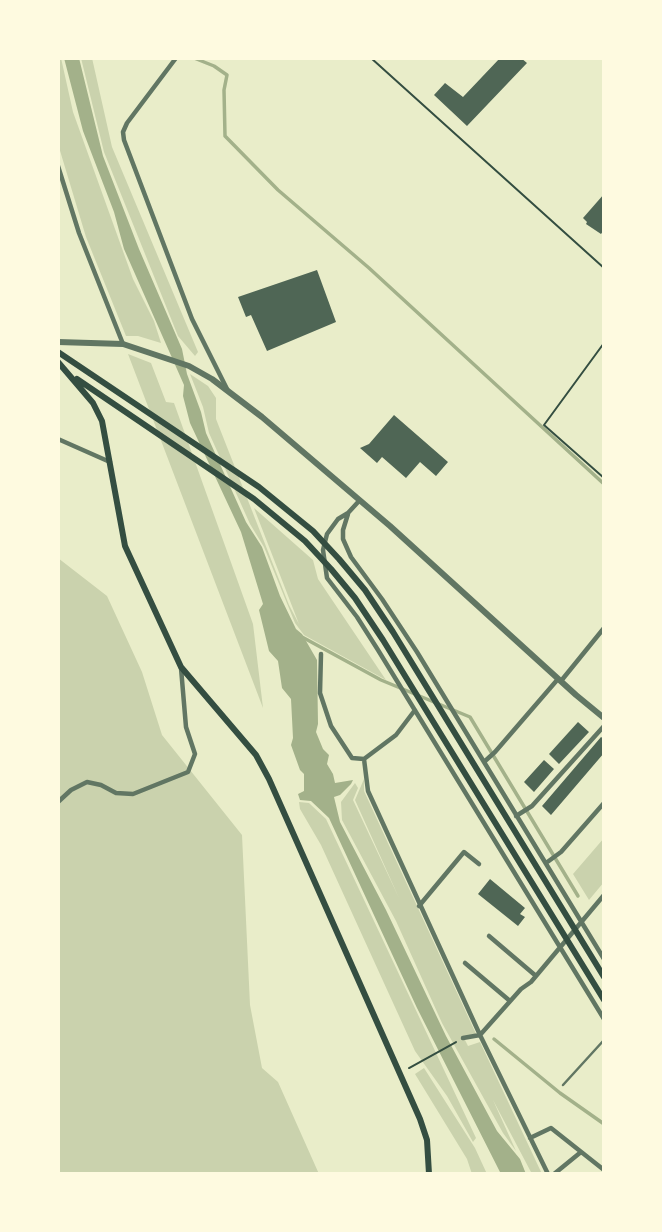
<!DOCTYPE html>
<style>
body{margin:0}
#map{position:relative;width:662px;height:1232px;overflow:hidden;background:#e9edc9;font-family:"Times New Roman",serif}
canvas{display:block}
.frame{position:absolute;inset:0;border:60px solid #fefae0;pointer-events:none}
</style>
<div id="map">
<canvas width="662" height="1232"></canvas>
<div class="frame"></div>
</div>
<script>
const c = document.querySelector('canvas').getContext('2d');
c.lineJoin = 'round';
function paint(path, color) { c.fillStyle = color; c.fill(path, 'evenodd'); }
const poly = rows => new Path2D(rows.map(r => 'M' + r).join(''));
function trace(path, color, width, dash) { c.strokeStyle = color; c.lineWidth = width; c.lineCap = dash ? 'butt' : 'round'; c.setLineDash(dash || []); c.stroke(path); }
const green = poly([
 [58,58,61,58,73,112,133,279,154,321,161,343,138,336,126,336,86,237,58,144],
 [81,58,92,58,112,147,198,352,195,356,178,336,104,152],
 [128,354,151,363,166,402,174,403,253,624,263,708],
 [190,374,208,386,216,398,216,419,289,605,299,624,254,508,313,560,318,579,386,680,304,635,295,623,264,547,250,524,209,433,203,407],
 [58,558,107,596,142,672,162,735,242,835,250,1005,262,1068,278,1082,319,1174,58,1174],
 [364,779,364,791,477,1036,464,1038,468,1046,480,1042,542,1174,532,1174,493,1100,516,1151,503,1133,442,1023,396,921,342,820,341,802,355,783,358,788,353,800,399,898,355,800],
 [299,802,309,803,326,819,476,1138,473,1142,447,1096,415,1051,321,845,300,809],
 [604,838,604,882,589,900,573,874],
 [424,1068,475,1148,487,1174,472,1174,467,1159,415,1074]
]);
const water = poly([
 [64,58,79,58,103,156,139,249,182,349,187,374,201,412,206,433,246,522,262,547,280,596,296,629,302,634,317,660,318,724,316,732,323,749,329,755,327,764,333,774,335,783,353,780,351,784,340,795,334,797,340,822,386,910,446,1036,497,1131,520,1159,526,1174,501,1174,417,1008,329,818,311,801,300,800,298,794,304,791,304,774,300,770,291,745,293,738,291,699,282,688,278,661,269,651,259,610,263,604,241,532,190,423,183,396,184,385,124,249,114,212,83,131]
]);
const stream = poly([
 [194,58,214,66,227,75,224,90,225,136,278,190,369,268,604,484],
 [302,637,381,680,470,717,578,896],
 [494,1039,560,1093,604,1124]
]);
const building = poly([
 [500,58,521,58,527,63,467,126,434,95,445,83,463,97],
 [604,194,604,230,601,234,586,224,587,222,583,218],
 [317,270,336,322,267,351,251,315,246,317,238,297],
 [394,415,448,462,436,476,420,462,406,478,382,457,377,463,360,448,369,444],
 [578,722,589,732,559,764,549,754],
 [601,737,604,739,604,753,551,815,542,806],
 [544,760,554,769,534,792,524,782],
 [490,879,525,908,520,914,525,917,518,926,478,894]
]);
const path = poly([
 [371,58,604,268],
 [604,343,544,425,604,478],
 [409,1068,456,1042]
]);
const service = poly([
 [563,1085,604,1040]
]);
const minor = poly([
 [176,58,127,123,123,132,124,140,192,319,228,391],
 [58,166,79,233,123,344],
 [58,439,110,462],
 [359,501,348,513,338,519,327,534,323,550,327,578,357,617,378,650,604,1019],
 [348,514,343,530,343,539,351,557,382,599,417,652,604,959],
 [321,654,320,693,331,726,352,758,364,759],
 [561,681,604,628],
 [415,710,396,735,364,759,368,791,480,1035,548,1174],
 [484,762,495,752,558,679],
 [58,802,71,790,87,782,101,785,116,793,133,794,188,772,195,754,186,727,181,668],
 [516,816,532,806,604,726],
 [546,863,561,852,604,803],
 [419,906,464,852,479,864],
 [489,936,536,976],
 [465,963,510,1001],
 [463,1038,480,1035,521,989,531,982,604,895],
 [530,1138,551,1128,604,1170],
 [554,1174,581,1152]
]);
const tertiary = poly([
 [58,342,123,344,189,366,212,379,262,417,390,526,576,695,604,718]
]);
const secondary = poly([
 [58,352,259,487,313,531,339,559,365,590,393,632,604,977],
 [58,362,93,403,102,421,125,546,181,667,256,755,269,779,420,1119,427,1140,429,1174],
 [77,379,254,499,305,541,331,569,355,598,383,640,604,1000]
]);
paint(green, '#cad2ad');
paint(water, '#a3b18a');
trace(stream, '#a3b18a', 3.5);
paint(building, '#4f6655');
trace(path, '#344e41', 2);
trace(service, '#617663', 2.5);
trace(minor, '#617663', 4.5);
trace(tertiary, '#617663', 6);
trace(secondary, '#344e41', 6);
</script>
